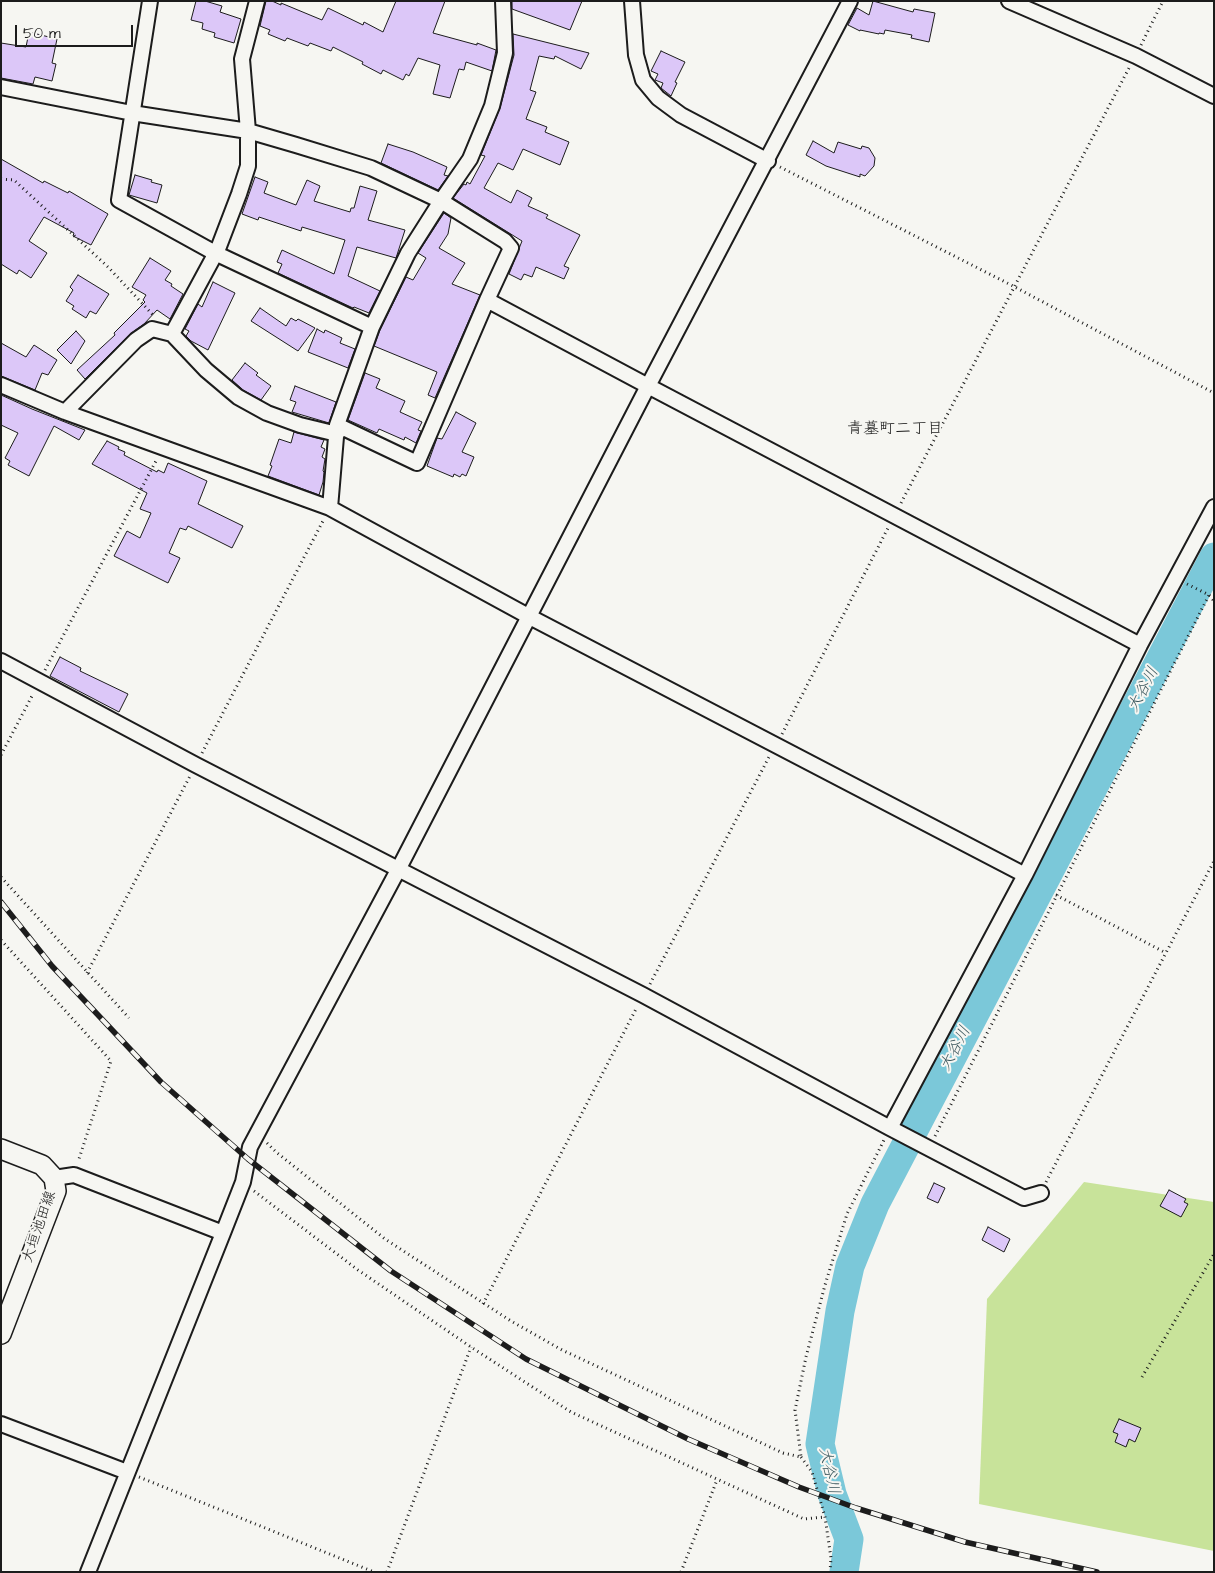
<!DOCTYPE html>
<meta charset="utf-8">
<style>
body{margin:0}
#map{position:relative;width:1215px;height:1573px;overflow:hidden;background:#f6f6f2;font-family:"Architects Daughter",sans-serif}
canvas{display:block}
.frame{position:absolute;inset:0;border:2px solid #1c1c1c;pointer-events:none}
.scale{position:absolute;left:15px;top:25px;width:118px;height:22px;box-sizing:border-box;border:2px solid #1c1c1c;border-top:0;padding-left:6px;font-size:15px;line-height:18px;white-space:nowrap;color:#1c1c1c;-webkit-text-stroke:4px #f6f6f2;paint-order:stroke}
</style>
<div id="map">
<canvas width="1215" height="1573"></canvas>
<div class="frame"></div>
<div class="scale">50 m</div>
</div>
<script>
const c = document.querySelector('canvas').getContext('2d');
c.lineJoin = 'round';
function paint(path, color) { c.fillStyle = color; c.fill(path, 'evenodd'); }
const poly = rows => new Path2D(rows.map(r => 'M' + r).join(''));
function trace(path, color, width, dash) { c.strokeStyle = color; c.lineWidth = width; c.lineCap = dash ? 'butt' : 'round'; c.setLineDash(dash || []); c.stroke(path); }
function write(font, color, halo, rows, align = 'center') {
  c.font = font + ' "Architects Daughter","Klee One",sans-serif'; c.lineWidth = 4; c.setLineDash([]); c.textBaseline = 'middle'; c.strokeStyle = halo; c.fillStyle = color; for (const [text, x, y, turn = 0] of rows) {
    c.save(); c.translate(x, y); c.rotate((+turn || 0) * Math.PI / 180); c.textAlign = isNaN(turn) ? turn : align; if (halo) c.strokeText(text, 0, 0); c.fillText(text, 0, 0); c.restore();
  }
}
const green = poly([
 [1084,1182,1214,1202,1214,1551,979,1504,987,1299]
]);
const river = poly([
 [844,1572,849,1539,832,1494,820,1444,840,1311,850,1266,875,1204,1214,557]
]);
const building = poly([
 [196,1,205,1,222,6,220,12,241,19,234,43,214,37,215,33,202,29,203,23,191,20,196,1],
 [266,1,272,1,281,5,281,3,322,20,328,8,363,25,364,22,383,32,396,1,445,1,433,33,477,45,477,43,496,50,492,71,466,62,464,70,459,69,450,98,433,94,440,65,418,58,409,76,406,74,403,80,383,70,381,74,362,64,363,62,333,47,331,51,310,43,308,46,287,38,285,41,268,34,270,30,260,26,266,1],
 [512,1,582,1,570,30,512,9,512,1],
 [873,1,913,12,914,9,935,13,929,42,911,38,912,35,885,30,884,34,879,33,879,34,860,30,860,31,848,25,857,8,869,15,873,1],
 [29,32,57,39,52,63,56,64,52,81,35,77,33,84,1,78,1,43,26,47,29,32],
 [513,34,589,53,581,69,555,56,554,59,539,56,530,90,536,92,526,119,547,127,545,132,569,142,560,165,523,149,513,170,498,163,484,188,511,203,517,190,532,198,528,206,548,215,546,218,580,235,564,266,569,268,564,279,536,267,532,277,524,274,521,280,509,274,522,241,453,198,464,184,466,185,467,182,470,184,485,156,481,155,500,108,514,55,513,34],
 [661,51,685,62,675,82,677,83,671,96,661,88,663,83,655,80,658,74,651,71,661,51],
 [813,141,834,153,838,142,861,149,862,146,869,148,875,158,874,166,865,176,860,174,860,177,826,166,806,155,813,141],
 [388,144,413,152,447,167,444,175,448,176,438,190,381,163,388,144],
 [1,159,43,183,44,181,68,193,69,191,108,214,91,245,73,236,74,233,44,217,29,241,47,253,31,278,19,270,17,274,1,264,1,159],
 [135,175,152,180,151,182,162,185,157,203,129,195,135,175],
 [255,177,268,182,264,193,296,205,307,180,320,186,314,201,350,212,351,208,354,208,360,186,377,191,368,220,405,230,396,258,357,247,348,276,380,291,369,313,354,307,353,308,278,273,282,264,277,262,282,250,334,274,345,240,302,227,301,231,259,217,258,220,242,214,255,177],
 [444,213,451,218,448,234,439,248,465,263,452,284,480,295,435,398,428,395,437,372,374,346,380,330,406,277,413,280,426,258,418,253,444,213],
 [150,258,171,271,165,280,172,284,171,286,183,294,170,319,157,310,144,324,130,334,85,379,77,370,115,335,114,333,145,302,143,300,146,295,132,287,150,258],
 [78,275,109,294,96,314,90,311,86,318,72,309,74,306,66,301,73,290,70,287,78,275],
 [213,282,235,293,208,350,191,341,186,336,189,331,185,329,198,304,202,307,213,282],
 [260,308,286,326,291,318,296,321,298,319,315,328,298,351,251,321,260,308],
 [317,329,324,333,325,330,342,338,340,343,355,349,348,368,308,352,317,329],
 [76,331,85,341,71,364,57,350,76,331],
 [1,343,26,357,34,345,57,360,48,375,42,373,35,390,1,376,1,343],
 [245,363,258,373,256,375,271,386,261,400,243,390,232,380,245,363],
 [365,373,380,379,376,388,405,401,400,412,422,422,418,430,421,431,416,443,405,437,404,440,379,429,377,433,348,420,365,373],
 [295,386,336,402,329,423,292,412,296,402,290,400,295,386],
 [1,395,32,409,85,430,79,440,54,426,29,476,8,465,10,461,5,458,18,433,1,425,1,395],
 [456,412,476,423,462,452,474,457,466,476,462,474,460,477,454,474,453,477,427,466,437,438,442,439,456,412],
 [294,432,324,440,321,447,325,449,322,457,325,459,323,471,324,472,323,482,319,495,268,476,272,466,270,465,279,439,291,443,294,432],
 [107,441,119,447,118,449,125,452,124,455,157,472,158,470,164,473,168,463,207,481,198,504,243,526,232,548,188,526,186,530,180,528,169,553,180,558,168,583,114,556,127,531,140,538,151,513,140,509,147,493,92,464,107,441],
 [60,657,81,668,80,671,128,694,119,712,50,676,60,657],
 [934,1183,945,1188,938,1203,927,1198,934,1183],
 [1169,1190,1186,1199,1184,1202,1188,1204,1181,1217,1160,1206,1169,1190],
 [988,1227,1010,1239,1004,1252,982,1240,988,1227],
 [1119,1419,1141,1428,1135,1442,1129,1439,1126,1447,1115,1442,1118,1434,1113,1432,1119,1419]
]);
const path = poly([
 [1141,45,1163,1],
 [780,167,1013,286,1214,393],
 [1,179,14,180,108,267,154,316],
 [901,503,1129,68],
 [1187,584,1209,595,1214,601],
 [45,670,157,459],
 [782,734,888,528],
 [202,753,324,519],
 [1,755,33,694],
 [1,877,129,1018],
 [1056,895,1166,953],
 [1,940,111,1061,78,1162],
 [87,973,190,776],
 [650,984,769,757],
 [935,1136,1209,595],
 [267,1143,276,1152,385,1239,511,1321,562,1350,783,1453,801,1457,795,1410,806,1357,825,1285,847,1214,884,1140],
 [1046,1182,1214,861],
 [254,1191,358,1270,471,1347,571,1412,804,1519,825,1517],
 [483,1304,637,1007],
 [1142,1377,1214,1254],
 [801,1457,812,1472,825,1517,831,1558,830,1572],
 [139,1477,374,1572],
 [387,1572,471,1347],
 [681,1572,717,1480]
]);
const minor = poly([
 [150,1,119,200,215,253,372,327],
 [632,1,636,55,643,80,658,98,681,115,768,161],
 [1009,1,1136,56,1214,96],
 [1,87,132,113,248,131,296,145,371,168,441,201,505,241,511,248,487,300,417,463,337,425],
 [487,300,648,386,1140,645],
 [172,334,218,249,239,194,248,166,248,131,242,59,257,1],
 [1,385,65,412,330,508,528,616,1025,875],
 [65,412,136,340,152,329,172,334,206,370,238,397,267,413,300,425,337,434],
 [330,508,337,425,372,327,408,253,441,201,470,159,492,106,505,53,503,1],
 [1,661,196,765,643,995,890,1128,1024,1198,1041,1193],
 [890,1128,1025,875,1140,645,1214,507],
 [54,1178,74,1175,223,1233],
 [1,1424,127,1472],
 [88,1572,223,1233,243,1182,250,1147,398,870,648,386,850,1]
]);
const secondary = poly([
 [1,1149,42,1165,54,1178,56,1191,1,1334]
]);
const rail = poly([
 [1,902,52,966,161,1082,248,1159,391,1271,526,1359,688,1439,799,1487,856,1508,965,1542,1097,1572]
]);
const streetNames = [
 ["大垣池田線",40,1227,-71]
];
const neighbourhoodNames = [
 ["青墓町二丁目",895,430]
];
const waterNames = [
 ["大谷川",1144,690,-62],
 ["大谷川",956,1049,-62],
 ["大谷川",828,1471,78]
];
paint(green, '#c8e39a');
trace(river, '#7bc8d9', 29);
paint(building, '#dcc7f8');
trace(building, '#1c1c1c', 1);
trace(minor, '#1c1c1c', 18);
trace(secondary, '#1c1c1c', 22);
trace(path, '#1c1c1c', 3, [1, 4]);
trace(minor, '#f6f6f2', 14);
trace(secondary, '#f6f6f2', 19);
trace(rail, '#1c1c1c', 5.5);
trace(rail, '#f6f6f2', 4, [11]);
write('15px', '#1c1c1c', '#f6f6f2', streetNames);
write('16px', '#1c1c1c', '#f6f6f2', neighbourhoodNames);
write('italic 16px', '#3d585e', '#f6f6f2', waterNames);
</script>
